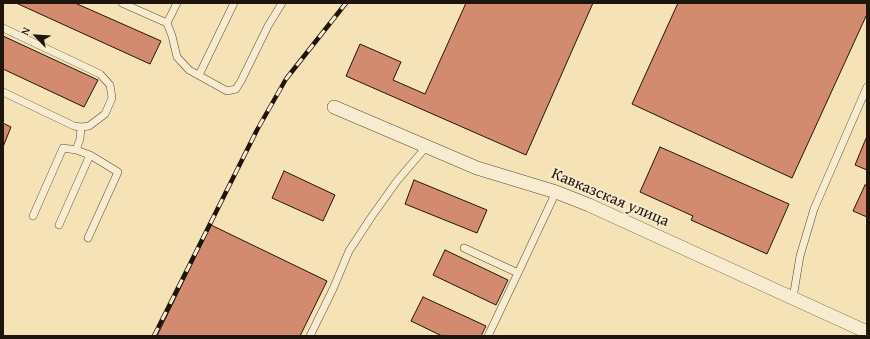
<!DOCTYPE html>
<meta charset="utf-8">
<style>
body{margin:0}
#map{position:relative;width:870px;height:339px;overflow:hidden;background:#f5e2b6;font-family:"Gentium Book Plus",serif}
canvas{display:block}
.frame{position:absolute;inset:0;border:4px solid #20150d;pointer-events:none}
.north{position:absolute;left:16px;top:16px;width:40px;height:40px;-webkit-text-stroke:3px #f8ecd0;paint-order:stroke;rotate:295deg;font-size:11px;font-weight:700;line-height:16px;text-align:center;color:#20150d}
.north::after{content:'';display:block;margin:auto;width:14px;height:18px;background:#20150d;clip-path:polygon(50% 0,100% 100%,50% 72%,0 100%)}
</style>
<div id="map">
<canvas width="870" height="339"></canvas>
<div class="frame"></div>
<div class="north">N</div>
</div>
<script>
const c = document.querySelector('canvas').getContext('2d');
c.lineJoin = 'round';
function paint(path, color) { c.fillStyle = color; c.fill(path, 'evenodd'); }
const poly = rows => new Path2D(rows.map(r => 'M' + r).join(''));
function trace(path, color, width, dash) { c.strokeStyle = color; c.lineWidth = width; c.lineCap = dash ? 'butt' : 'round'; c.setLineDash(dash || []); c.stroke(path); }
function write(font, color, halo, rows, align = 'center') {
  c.font = font + ' "Gentium Book Plus",serif'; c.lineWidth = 4; c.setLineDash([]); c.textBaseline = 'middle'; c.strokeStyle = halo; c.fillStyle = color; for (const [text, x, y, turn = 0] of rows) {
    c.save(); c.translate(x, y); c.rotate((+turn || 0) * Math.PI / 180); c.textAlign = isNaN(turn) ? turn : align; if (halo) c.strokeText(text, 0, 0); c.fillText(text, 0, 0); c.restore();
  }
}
const building = poly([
 [16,3,75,3,161,41,150,64,16,3],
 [466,3,593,3,526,155,346,76,360,44,401,62,393,80,425,94,466,3],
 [678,3,867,3,867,14,792,178,632,104,678,3],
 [3,36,98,80,84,107,3,69,3,36],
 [3,123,11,127,3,147,3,123],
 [867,136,867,170,855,165,867,136],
 [660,147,789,204,767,254,691,220,693,216,640,192,660,147],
 [284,171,335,195,323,221,272,198,284,171],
 [414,180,487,210,477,233,405,204,414,180],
 [865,185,867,186,867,217,853,211,865,185],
 [211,225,327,281,300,336,157,336,211,225],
 [445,250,508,280,496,305,433,275,445,250],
 [423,297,486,326,481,336,442,336,411,321,423,297]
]);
const lane = poly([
 [122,3,167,23,177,3],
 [167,23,172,36,177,57,189,70,227,91,236,89,241,81,268,26,282,3],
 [3,28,100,74,110,85,112,98,105,114,89,126,81,127,74,126,3,92],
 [199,75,234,3],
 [76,150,90,155,118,172,88,238],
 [33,216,63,148,76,150,80,139,81,127],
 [59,225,90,155],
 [464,248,518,273,556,192],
 [793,298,800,256,814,209,867,87],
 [310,336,333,289,349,251,372,216,397,181,426,147],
 [488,336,518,273]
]);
const street = poly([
 [334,107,477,168,556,192,589,205,867,332]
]);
const rail = poly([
 [154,336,257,130,286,79,346,3]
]);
const streetNames = [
 ["Кавказская улица",610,198,23]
];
paint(building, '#d38b70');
trace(building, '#20150d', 1);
trace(lane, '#554837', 8);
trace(street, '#554837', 14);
trace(lane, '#f8ecd0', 7);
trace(street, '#f8ecd0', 13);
trace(rail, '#20150d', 4.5);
trace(rail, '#f8ecd0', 3, [9]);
write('16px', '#20150d', '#f8ecd0', streetNames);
</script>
